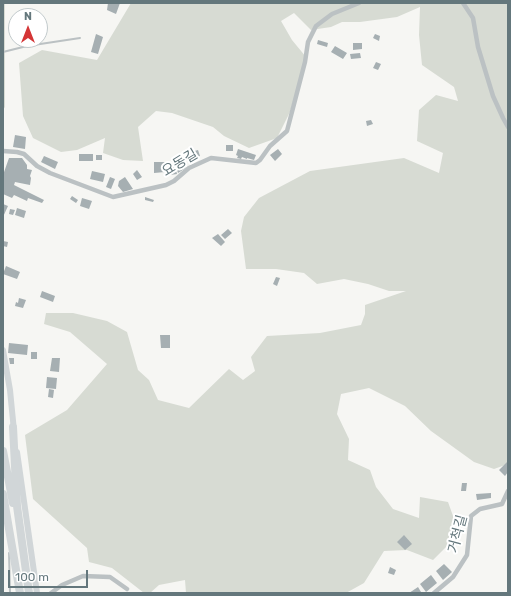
<!DOCTYPE html>
<meta charset="utf-8">
<style>
body{margin:0}
#map{position:relative;width:511px;height:596px;overflow:hidden;background:#f6f6f3;font-family:Rubik,sans-serif}
canvas{display:block}
.frame{position:absolute;inset:0;border:4px solid #64777c;pointer-events:none}
.north{position:absolute;left:8px;top:8px;width:40px;height:40px;box-sizing:border-box;background:#fff;border:1px solid #c1c9cb;border-radius:50%;rotate:0deg;font-size:11px;font-weight:700;line-height:16px;text-align:center;color:#64777c}
.north::after{content:'';display:block;margin:auto;width:14px;height:18px;background:#d43536;clip-path:polygon(50% 0,100% 100%,50% 72%,0 100%)}
.scale{position:absolute;left:8px;top:570px;width:80px;height:18px;box-sizing:border-box;border:2px solid #64777c;border-top:0;padding-left:5px;font-size:12px;line-height:14px;white-space:nowrap;color:#64777c;-webkit-text-stroke:3px #fff;paint-order:stroke}
</style>
<div id="map">
<canvas width="511" height="596"></canvas>
<div class="frame"></div>
<div class="north">N</div>
<div class="scale">100 m</div>
</div>
<script>
const c = document.querySelector('canvas').getContext('2d');
c.lineJoin = 'round';
function paint(path, color) { c.fillStyle = color; c.fill(path, 'evenodd'); }
const poly = rows => new Path2D(rows.map(r => 'M' + r).join(''));
function trace(path, color, width, dash) { c.strokeStyle = color; c.lineWidth = width; c.lineCap = dash ? 'butt' : 'round'; c.setLineDash(dash || []); c.stroke(path); }
function write(font, color, halo, rows, align = 'center') {
  c.font = font + ' Rubik,"Noto Sans KR",sans-serif'; c.lineWidth = 4; c.setLineDash([]); c.textBaseline = 'middle'; c.strokeStyle = halo; c.fillStyle = color; for (const [text, x, y, turn = 0] of rows) {
    c.save(); c.translate(x, y); c.rotate((+turn || 0) * Math.PI / 180); c.textAlign = isNaN(turn) ? turn : align; if (halo) c.strokeText(text, 0, 0); c.fillText(text, 0, 0); c.restore();
  }
}
const green = poly([
 [3,3,5,3,5,107,3,110],
 [131,3,508,3,508,464,494,469,474,462,431,431,405,406,369,388,341,394,337,414,349,439,348,460,370,470,376,487,393,509,419,518,420,497,448,502,457,527,446,547,433,560,407,550,384,551,364,583,346,593,186,593,185,580,159,585,150,593,144,593,112,568,89,562,87,548,33,499,25,435,67,410,107,364,70,332,44,324,46,313,73,313,107,321,127,332,138,370,149,380,158,400,189,408,229,369,243,380,255,371,251,357,267,336,320,333,361,325,365,314,365,305,406,291,389,291,368,284,344,279,317,284,304,273,276,269,246,269,241,231,244,217,259,198,310,171,404,158,439,173,443,153,417,141,419,110,436,95,458,101,454,87,422,65,419,35,420,7,397,17,360,22,342,22,331,27,311,30,294,13,281,21,292,40,306,57,290,112,277,138,249,148,224,136,213,127,172,113,156,111,138,127,143,161,123,160,103,153,105,138,77,150,61,152,33,138,23,116,19,63,42,50,97,60]
]);
const building = poly([
 [108,3,120,3,116,14,107,10],
 [96,34,103,37,98,54,91,52],
 [375,34,380,36,379,41,373,38],
 [318,40,328,43,327,47,317,44],
 [353,43,362,43,362,49,353,50],
 [335,46,347,53,343,59,331,52],
 [360,53,361,58,351,59,350,54],
 [376,62,381,64,378,70,373,68],
 [371,120,373,124,367,126,366,121],
 [15,135,26,137,25,149,13,147],
 [226,145,233,145,233,151,226,151],
 [238,149,256,155,254,160,247,158,247,159,242,157,241,159,237,158,238,156,236,155],
 [278,149,282,154,275,161,270,155],
 [198,150,200,156,190,160,188,153],
 [79,154,93,154,93,161,79,161],
 [96,155,102,155,102,160,96,160],
 [44,156,58,162,55,169,41,162],
 [9,158,22,158,27,165,27,169,32,170,30,176,31,178,30,185,15,182,14,185,44,200,42,203,28,198,27,201,14,195,12,198,3,194,3,175],
 [184,161,186,168,178,173,175,163],
 [154,162,165,162,165,172,154,173],
 [174,163,177,174,170,175,168,165],
 [137,170,142,177,137,180,133,174],
 [92,171,105,174,103,182,90,179],
 [110,177,115,179,111,189,106,187],
 [125,177,133,189,123,192,118,186,119,181],
 [72,196,78,200,76,203,70,199],
 [145,197,154,200,153,202,145,200],
 [82,198,92,201,89,209,80,206],
 [3,204,8,206,3,217],
 [17,208,26,211,24,218,15,215],
 [10,209,15,210,13,215,9,214],
 [228,229,232,233,225,239,221,235],
 [218,234,225,242,221,246,212,238],
 [3,241,8,242,7,247,3,246],
 [6,266,20,272,17,279,3,274],
 [276,277,280,278,277,286,273,284],
 [42,291,55,296,53,302,40,297],
 [19,298,26,300,23,308,15,306,16,302,18,303],
 [160,335,170,335,170,348,161,348],
 [9,343,28,345,27,355,8,353],
 [31,352,37,352,37,359,31,359],
 [9,358,14,358,14,364,10,364],
 [52,358,60,358,59,372,50,371],
 [47,377,57,378,56,389,46,388],
 [49,389,54,390,53,398,48,397],
 [508,461,508,472,505,476,499,470],
 [462,483,467,483,466,491,461,491],
 [491,493,491,498,477,500,476,494],
 [404,535,412,544,405,550,397,542],
 [444,564,452,572,443,580,436,571],
 [390,567,396,570,394,575,388,573],
 [431,575,437,583,426,592,420,584],
 [418,587,421,592,409,593]
]);
const lane = poly([
 [3,52,27,46,80,38],
 [9,553,10,593]
]);
const street = poly([
 [463,3,473,18,478,47,493,96,503,118,508,127],
 [3,151,17,152,24,154,37,166,50,173,113,197,166,185,174,181,189,168,211,158,256,163,260,160,270,146,287,131,305,62,308,42,316,26,332,14,359,3],
 [51,593,62,585,83,576,110,577,127,589],
 [434,593,453,577,467,555,471,516,480,509,502,504,508,491]
]);
const secondary = poly([
 [3,350,10,390,14,431],
 [17,452,37,593]
]);
const highway = poly([
 [13,427,17,506,29,593],
 [3,451,13,503],
 [3,494,20,593]
]);
const streetNames = [
 ["요동길",180,163,-31],
 ["거척길",458,534,-75]
];
paint(green, '#d7dbd3');
paint(building, '#a6afb2');
trace(lane, '#bbc1c3', 2);
trace(street, '#bbc1c3', 4.5);
trace(secondary, '#d1d6d8', 6);
trace(highway, '#d1d6d8', 8);
write('14px', '#64777c', '#fff', streetNames);
</script>
